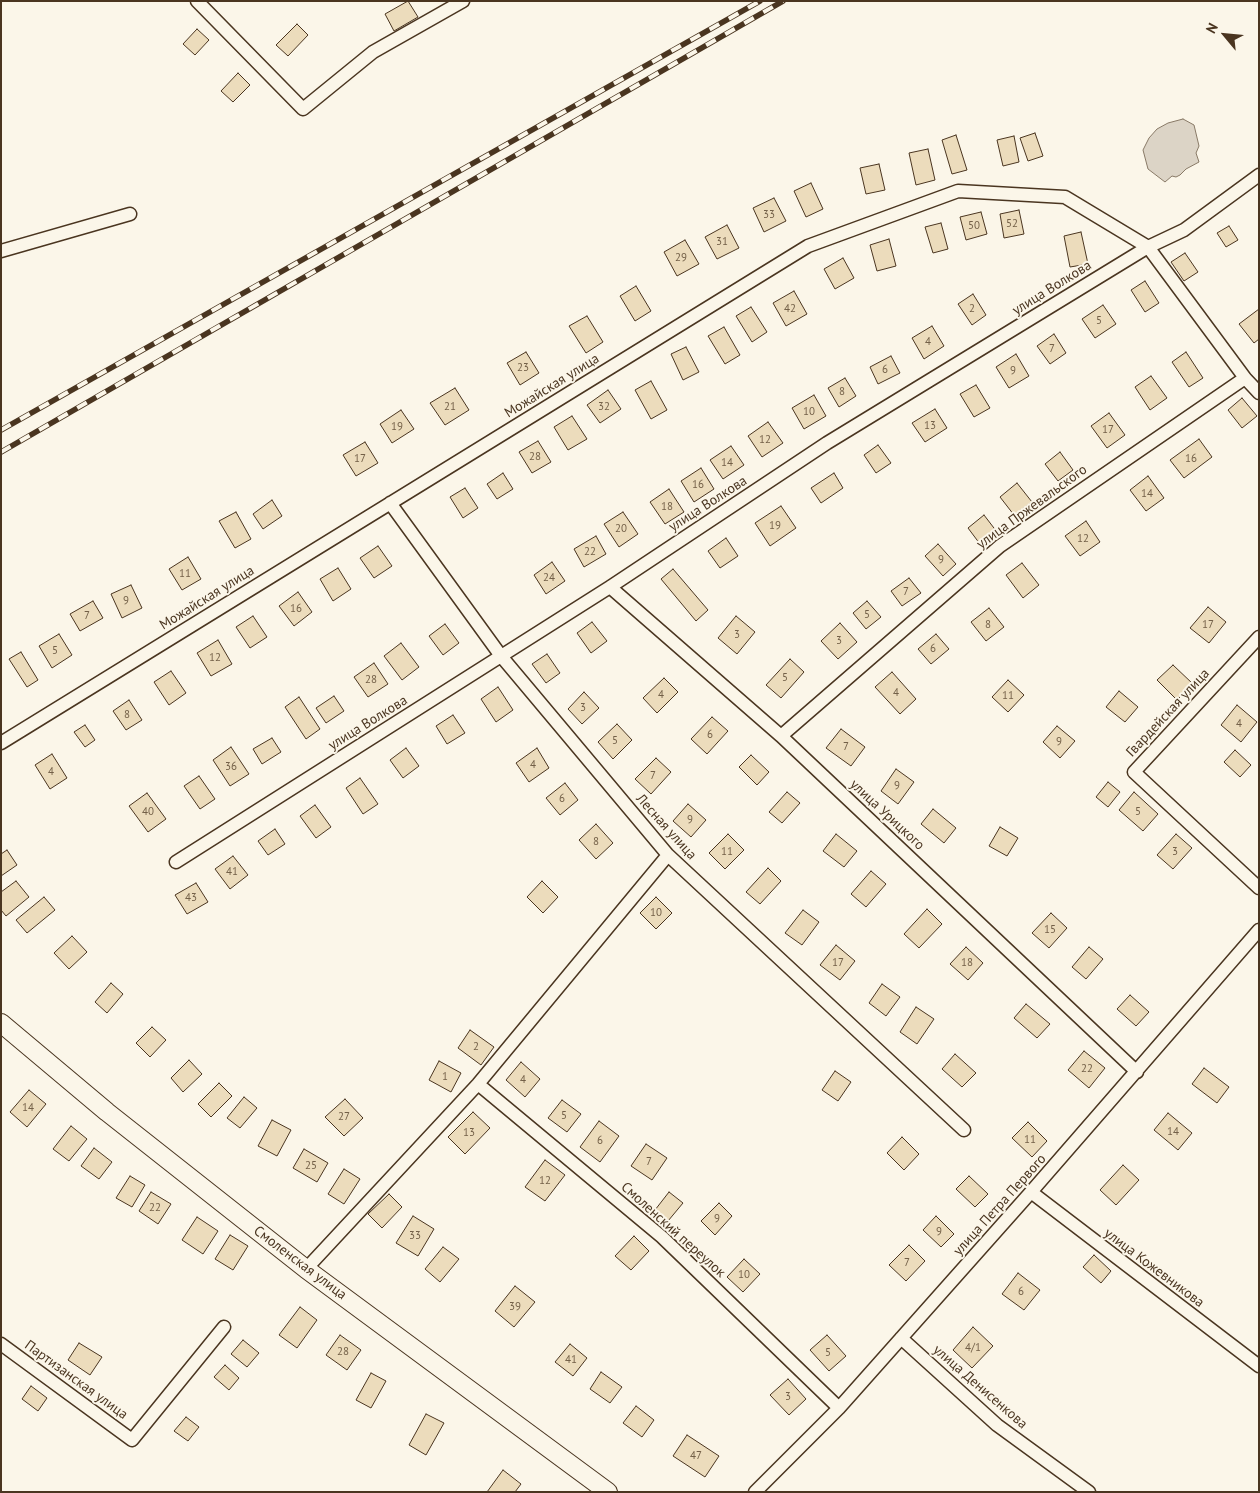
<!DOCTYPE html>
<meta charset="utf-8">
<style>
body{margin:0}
#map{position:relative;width:1260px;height:1493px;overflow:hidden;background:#fbf6e9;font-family:"PT Sans",sans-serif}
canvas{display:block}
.frame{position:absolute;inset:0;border:2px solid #4a3520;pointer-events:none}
.north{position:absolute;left:1200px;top:10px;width:50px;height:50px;-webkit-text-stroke:4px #fbf6e9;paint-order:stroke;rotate:298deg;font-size:14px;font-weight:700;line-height:20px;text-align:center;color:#4a3520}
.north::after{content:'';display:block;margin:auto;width:18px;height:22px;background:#4a3520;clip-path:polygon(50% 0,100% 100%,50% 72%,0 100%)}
</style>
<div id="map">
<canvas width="1260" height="1493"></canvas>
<div class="frame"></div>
<div class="north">N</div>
</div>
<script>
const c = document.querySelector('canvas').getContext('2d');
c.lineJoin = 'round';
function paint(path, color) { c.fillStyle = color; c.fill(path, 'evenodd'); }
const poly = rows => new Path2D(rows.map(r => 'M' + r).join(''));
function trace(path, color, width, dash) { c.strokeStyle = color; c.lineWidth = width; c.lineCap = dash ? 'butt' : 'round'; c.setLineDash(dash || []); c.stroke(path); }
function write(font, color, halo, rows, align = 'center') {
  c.font = font + ' "PT Sans",sans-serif'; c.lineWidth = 4; c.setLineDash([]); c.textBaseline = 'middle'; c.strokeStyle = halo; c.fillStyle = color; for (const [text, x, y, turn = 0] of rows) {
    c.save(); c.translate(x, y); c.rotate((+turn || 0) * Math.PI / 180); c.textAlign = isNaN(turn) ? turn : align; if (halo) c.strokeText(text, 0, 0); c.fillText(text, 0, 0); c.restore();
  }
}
const water = poly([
 [1183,119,1194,125,1199,146,1196,153,1199,162,1186,169,1180,175,1176,177,1172,176,1165,182,1148,169,1143,150,1149,138,1157,129,1168,123,1183,119]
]);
const building = poly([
 [408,1,418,17,394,31,385,14,408,1],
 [297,24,308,35,288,56,276,45,297,24],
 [197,29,209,40,195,55,183,44,197,29],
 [238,73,250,85,233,102,221,91,238,73],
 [1035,133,1043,156,1028,161,1020,138,1035,133],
 [956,135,967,170,952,174,942,140,956,135],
 [1014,136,1019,162,1003,166,997,140,1014,136],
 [928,149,935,180,916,185,909,153,928,149],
 [879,164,885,190,866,194,860,168,879,164],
 [811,183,823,209,806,217,794,191,811,183],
 [774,198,786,221,764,232,753,208,774,198],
 [1019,210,1024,234,1004,238,1000,214,1019,210],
 [981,212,987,234,966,240,960,217,981,212],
 [941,223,948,249,933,253,925,227,941,223],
 [727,225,739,248,717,259,705,237,727,225],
 [1229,226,1238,240,1226,247,1217,233,1229,226],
 [1081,232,1088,264,1070,267,1064,236,1081,232],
 [889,239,896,266,877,271,870,245,889,239],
 [685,240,699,264,677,276,664,252,685,240],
 [1185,253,1198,272,1184,281,1171,262,1185,253],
 [843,258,854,278,835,289,824,269,843,258],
 [1145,281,1159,303,1145,312,1131,290,1145,281],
 [636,286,651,311,635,321,620,296,636,286],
 [794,291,807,314,786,326,773,303,794,291],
 [973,294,986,315,972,325,958,304,973,294],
 [1103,305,1116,324,1095,338,1082,319,1103,305],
 [751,307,767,332,752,342,736,316,751,307],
 [1259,309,1259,339,1254,343,1239,324,1259,309],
 [587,316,603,342,586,353,569,326,587,316],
 [932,326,944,346,924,359,912,338,932,326],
 [724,327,740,355,725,364,708,336,724,327],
 [1054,334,1066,353,1050,364,1037,346,1054,334],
 [686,347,699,372,683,380,671,354,686,347],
 [526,352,539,373,520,385,507,363,526,352],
 [1186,352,1203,378,1189,387,1172,362,1186,352],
 [1016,354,1029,376,1009,388,996,367,1016,354],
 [891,356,900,373,878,384,870,367,891,356],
 [1151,376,1167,398,1150,410,1135,387,1151,376],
 [845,378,856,396,839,407,828,388,845,378],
 [651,381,667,410,651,419,635,390,651,381],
 [976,385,990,408,974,417,960,394,976,385],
 [455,388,469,410,445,425,430,403,455,388],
 [608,390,621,409,600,423,587,405,608,390],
 [814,395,826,416,804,429,792,408,814,395],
 [1242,398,1257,416,1242,428,1228,410,1242,398],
 [935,409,947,428,925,442,912,423,935,409],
 [401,410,414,429,392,443,380,424,401,410],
 [1109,413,1125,435,1107,448,1091,426,1109,413],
 [572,416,587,439,568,450,554,427,572,416],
 [768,422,783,443,762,457,748,436,768,422],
 [1199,439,1212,457,1184,478,1170,460,1199,439],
 [538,441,551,462,532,473,519,452,538,441],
 [365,442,378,463,356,476,343,455,365,442],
 [878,445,891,463,876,473,864,455,878,445],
 [731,446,744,465,723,479,710,460,731,446],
 [1060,452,1073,470,1058,481,1045,464,1060,452],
 [701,468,714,489,694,502,681,481,701,468],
 [503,473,513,489,497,499,487,484,503,473],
 [834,473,843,488,821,503,811,488,834,473],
 [1148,476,1164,498,1146,511,1130,490,1148,476],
 [1017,483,1032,502,1014,515,1000,497,1017,483],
 [465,488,478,508,463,518,450,497,465,488],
 [669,489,684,512,665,524,650,502,669,489],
 [272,500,282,516,263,529,253,514,272,500],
 [781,506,796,528,770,546,755,523,781,506],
 [236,512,251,539,235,548,219,521,236,512],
 [623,512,638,534,619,547,604,524,623,512],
 [984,515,997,532,980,544,968,528,984,515],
 [1086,521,1100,542,1080,556,1065,536,1086,521],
 [596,536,606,554,584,567,574,549,596,536],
 [726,538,738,556,720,568,708,551,726,538],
 [938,544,956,564,943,576,925,556,938,544],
 [378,546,392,566,374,578,360,558,378,546],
 [188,557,201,579,182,590,169,569,188,557],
 [552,562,565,581,546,594,534,575,552,562],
 [1022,563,1039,585,1023,598,1006,575,1022,563],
 [338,568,351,589,333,601,320,579,338,568],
 [673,569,708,610,696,621,661,579,673,569],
 [909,578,921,593,902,606,891,591,909,578],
 [131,585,142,608,122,618,111,594,131,585],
 [298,592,312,612,294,626,279,606,298,592],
 [93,601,103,618,80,631,70,614,93,601],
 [867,601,881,617,866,629,853,613,867,601],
 [1208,607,1226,622,1209,643,1190,628,1208,607],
 [989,608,1004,627,986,641,971,622,989,608],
 [253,616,267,637,250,648,236,627,253,616],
 [736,616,755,632,737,654,718,638,736,616],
 [592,622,607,641,591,653,577,633,592,622],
 [840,623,857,642,838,659,821,641,840,623],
 [445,624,459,643,443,655,429,636,445,624],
 [59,634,72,655,52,668,39,646,59,634],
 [936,634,949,649,931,664,918,649,936,634],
 [218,640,232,664,211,676,197,653,218,640],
 [401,643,419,667,402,680,384,656,401,643],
 [21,652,38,680,27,687,9,659,21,652],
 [547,654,560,673,546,683,532,664,547,654],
 [790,659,804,672,781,698,766,685,790,659],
 [374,663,388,684,368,697,354,677,374,663],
 [1173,665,1193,684,1177,700,1157,680,1173,665],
 [171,671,186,693,169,705,154,682,171,671],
 [892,672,916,699,900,714,875,687,892,672],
 [664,678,678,692,657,713,643,698,664,678],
 [1008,680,1024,695,1008,712,992,697,1008,680],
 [498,687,513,710,496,722,481,699,498,687],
 [1119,691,1138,707,1125,722,1106,707,1119,691],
 [584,692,599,708,582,724,568,709,584,692],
 [334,696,344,711,326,723,316,708,334,696],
 [299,697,320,729,306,739,285,707,299,697],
 [129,700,142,720,126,730,113,711,129,700],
 [1237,705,1257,722,1241,742,1221,725,1237,705],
 [453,715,465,733,447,744,436,726,453,715],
 [712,717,728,731,707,754,691,739,712,717],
 [617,724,632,740,613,759,598,742,617,724],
 [85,725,95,740,85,747,74,732,85,725],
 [1057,726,1075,741,1060,758,1043,742,1057,726],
 [841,729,865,747,851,766,826,748,841,729],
 [272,738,281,752,262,764,253,749,272,738],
 [231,747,249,774,230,786,213,760,231,747],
 [406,748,419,766,403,778,390,760,406,748],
 [537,748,549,768,529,782,516,763,537,748],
 [1235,750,1251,765,1240,777,1224,762,1235,750],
 [52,754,67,778,50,789,35,765,52,754],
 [751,755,769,772,757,785,739,767,751,755],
 [656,758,671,772,651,794,635,779,656,758],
 [896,769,914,782,898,804,881,791,896,769],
 [199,776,215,799,200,809,184,786,199,776],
 [360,778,378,804,363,814,346,788,360,778],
 [1108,782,1120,792,1108,807,1096,797,1108,782],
 [565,783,578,800,560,815,546,798,565,783],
 [787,792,800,803,782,823,769,812,787,792],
 [1134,792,1158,814,1143,831,1119,810,1134,792],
 [147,793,166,819,148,832,129,806,147,793],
 [688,804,706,820,691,837,673,821,688,804],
 [315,805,331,827,316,838,300,816,315,805],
 [933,809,956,828,944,843,921,824,933,809],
 [596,824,613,843,596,859,579,840,596,824],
 [1000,827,1018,838,1007,856,989,846,1000,827],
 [275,829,285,844,268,855,258,841,275,829],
 [728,834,744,850,725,869,709,853,728,834],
 [836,834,857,851,844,867,823,851,836,834],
 [1176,834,1192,848,1173,869,1157,855,1176,834],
 [7,850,17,865,1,876,1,854,7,850],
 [233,856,248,875,230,889,215,869,233,856],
 [768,868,781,881,760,904,746,892,768,868],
 [871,871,886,884,866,907,851,894,871,871],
 [16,881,29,897,6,916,1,910,1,892,16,881],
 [542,881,558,897,543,913,527,897,542,881],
 [196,883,208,902,187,914,175,895,196,883],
 [44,897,55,910,27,933,16,920,44,897],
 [656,897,672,913,656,929,640,913,656,897],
 [927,909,942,924,919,948,904,934,927,909],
 [803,910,819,922,802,945,785,933,803,910],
 [1051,913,1067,928,1049,948,1032,933,1051,913],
 [72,936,87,952,69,969,54,953,72,936],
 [836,945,855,961,840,980,820,965,836,945],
 [966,947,983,963,968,980,950,964,966,947],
 [1089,947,1103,959,1086,979,1072,967,1089,947],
 [111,983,123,994,107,1013,95,1002,111,983],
 [882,984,900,997,886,1016,869,1003,882,984],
 [1130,995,1149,1012,1136,1026,1117,1009,1130,995],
 [1026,1004,1050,1024,1037,1038,1014,1018,1026,1004],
 [916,1007,934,1019,917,1044,900,1032,916,1007],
 [152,1027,166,1040,150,1057,136,1043,152,1027],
 [470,1030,494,1047,481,1065,458,1048,470,1030],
 [1084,1051,1105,1068,1089,1088,1068,1070,1084,1051],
 [955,1054,976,1073,962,1087,942,1069,955,1054],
 [189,1060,202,1074,183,1092,171,1078,189,1060],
 [439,1061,461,1073,451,1092,429,1080,439,1061],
 [521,1062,540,1079,525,1097,506,1080,521,1062],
 [1204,1068,1229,1087,1217,1103,1192,1084,1204,1068],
 [835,1071,851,1082,838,1101,822,1090,835,1071],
 [219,1083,232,1096,211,1117,198,1104,219,1083],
 [29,1090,46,1104,27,1127,10,1112,29,1090],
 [244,1097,257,1108,240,1128,227,1118,244,1097],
 [345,1099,363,1118,344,1136,325,1117,345,1099],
 [562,1100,581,1114,567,1132,548,1118,562,1100],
 [473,1112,490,1128,465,1154,448,1137,473,1112],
 [1168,1113,1192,1133,1178,1150,1154,1130,1168,1113],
 [272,1120,291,1130,277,1156,258,1146,272,1120],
 [599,1121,619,1136,600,1162,580,1147,599,1121],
 [1028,1122,1047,1141,1032,1157,1012,1138,1028,1122],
 [71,1126,87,1139,69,1161,53,1149,71,1126],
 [902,1137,919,1154,904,1170,887,1153,902,1137],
 [646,1144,667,1158,652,1180,631,1166,646,1144],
 [94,1148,112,1162,99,1179,81,1166,94,1148],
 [304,1149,328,1163,317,1182,293,1168,304,1149],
 [545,1160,565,1175,545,1201,525,1187,545,1160],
 [1123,1165,1139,1180,1116,1205,1100,1190,1123,1165],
 [344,1169,360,1179,344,1204,328,1194,344,1169],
 [130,1176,145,1185,132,1207,116,1198,130,1176],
 [969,1176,988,1194,975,1207,956,1189,969,1176],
 [151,1192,171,1204,158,1224,139,1211,151,1192],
 [669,1192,683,1203,668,1221,655,1210,669,1192],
 [389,1194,402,1207,382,1228,368,1214,389,1194],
 [719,1203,732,1216,715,1235,701,1221,719,1203],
 [413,1216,434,1229,418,1256,396,1243,413,1216],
 [936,1216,954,1234,941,1247,923,1230,936,1216],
 [197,1217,218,1231,203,1254,182,1240,197,1217],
 [230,1235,248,1246,233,1270,215,1259,230,1235],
 [634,1236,649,1251,631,1270,615,1256,634,1236],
 [909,1245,925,1261,906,1281,889,1265,909,1245],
 [443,1247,459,1259,440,1282,425,1269,443,1247],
 [1094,1255,1111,1271,1101,1283,1083,1267,1094,1255],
 [744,1259,760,1274,743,1292,727,1277,744,1259],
 [1018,1273,1040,1290,1024,1310,1002,1294,1018,1273],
 [515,1286,535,1302,514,1327,495,1311,515,1286],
 [300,1307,317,1320,297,1348,279,1335,300,1307],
 [973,1327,993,1346,972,1368,953,1350,973,1327],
 [340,1335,361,1350,347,1370,326,1355,340,1335],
 [827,1335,846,1356,829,1371,810,1350,827,1335],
 [243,1340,259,1353,247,1367,231,1354,243,1340],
 [79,1343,102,1357,90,1375,68,1360,79,1343],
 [570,1344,587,1358,573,1376,555,1362,570,1344],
 [225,1365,239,1378,229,1390,214,1377,225,1365],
 [601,1372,622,1387,610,1403,590,1389,601,1372],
 [371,1373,386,1381,371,1408,356,1400,371,1373],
 [788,1379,806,1399,789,1415,770,1395,788,1379],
 [31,1386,47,1398,38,1411,22,1399,31,1386],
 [636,1406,654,1420,642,1437,623,1423,636,1406],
 [426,1414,444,1423,426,1455,409,1445,426,1414],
 [186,1417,199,1427,188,1441,174,1431,186,1417],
 [687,1435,719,1456,705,1477,673,1456,687,1435],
 [503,1470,521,1484,515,1492,487,1492,503,1470]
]);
const street = poly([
 [197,1,303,109,373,52,463,1],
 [1,251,130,214],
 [390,503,501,656,668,855,964,1130],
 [610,587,781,736,1137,1072],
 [1259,637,1134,772,1259,888],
 [781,736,1000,546,1245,378],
 [1,743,808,246,958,191,1065,197,1148,247,1245,378,1259,393],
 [176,862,610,587,827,443,1148,247,1184,230,1259,175],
 [478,1084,662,1237,839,1408],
 [1031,1192,1259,1366],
 [306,1269,478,1084,668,855],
 [901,1338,997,1425,1089,1492],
 [1,1344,132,1440,224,1327],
 [755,1492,839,1408,1031,1192,1259,930]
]);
const secondary = poly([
 [1,1023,107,1112,306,1269,608,1492]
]);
const rail = poly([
 [1,430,760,1],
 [1,452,783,1]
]);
const numberNames = [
 ["33",769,215],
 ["52",1012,224],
 ["50",974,226],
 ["31",722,242],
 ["29",681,258],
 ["42",790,309],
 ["2",972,309],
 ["5",1099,321],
 ["4",928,342],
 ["7",1052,349],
 ["23",523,368],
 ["6",885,370],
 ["9",1013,371],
 ["8",842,392],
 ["21",450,407],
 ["32",604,407],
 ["10",809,412],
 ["13",930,426],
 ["19",397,427],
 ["17",1108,430],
 ["12",765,440],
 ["28",535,457],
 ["17",360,459],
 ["16",1191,459],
 ["14",727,463],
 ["16",698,485],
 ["14",1147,494],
 ["18",667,507],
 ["19",775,526],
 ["20",621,529],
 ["12",1083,539],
 ["22",590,552],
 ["9",941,560],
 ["11",185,574],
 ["24",549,578],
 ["7",906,592],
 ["9",126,601],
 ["16",296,609],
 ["5",867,615],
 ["7",87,616],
 ["8",988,625],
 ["17",1208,625],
 ["3",737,635],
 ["3",839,641],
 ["6",933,649],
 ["5",55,651],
 ["12",215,658],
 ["5",785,678],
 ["28",371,680],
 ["4",896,693],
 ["4",661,695],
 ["11",1008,696],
 ["3",583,708],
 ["8",127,715],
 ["4",1239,724],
 ["6",710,735],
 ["5",615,741],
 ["9",1059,742],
 ["7",846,747],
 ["4",533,765],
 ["36",231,767],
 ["4",51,772],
 ["7",653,776],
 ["9",897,786],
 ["6",562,799],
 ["40",148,812],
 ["5",1138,812],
 ["9",690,820],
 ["8",596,842],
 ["11",727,852],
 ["3",1175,852],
 ["41",232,872],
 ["43",191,898],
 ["10",656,913],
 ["15",1050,930],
 ["17",838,963],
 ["18",967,963],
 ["2",476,1047],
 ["22",1087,1069],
 ["1",445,1077],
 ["4",523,1080],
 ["14",28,1108],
 ["5",564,1116],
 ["27",344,1117],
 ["14",1173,1132],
 ["13",469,1133],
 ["11",1030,1140],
 ["6",600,1141],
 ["7",649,1162],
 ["25",311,1166],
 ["12",545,1181],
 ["22",155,1208],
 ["9",717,1219],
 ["9",939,1232],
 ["33",415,1236],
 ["7",907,1263],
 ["10",744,1275],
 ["6",1021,1292],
 ["39",515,1307],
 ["4/1",973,1348],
 ["28",343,1352],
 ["5",828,1353],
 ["41",571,1360],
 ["3",788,1397],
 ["47",696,1456]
];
const streetNames = [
 ["улица Волкова",1052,288,-32],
 ["Можайская улица",552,386,-32],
 ["улица Волкова",708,504,-33],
 ["улица Пржевальского",1032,507,-36],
 ["Можайская улица",207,598,-32],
 ["Гвардейская улица",1168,713,-47],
 ["улица Волкова",368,723,-32],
 ["улица Урицкого",887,815,43],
 ["Лесная улица",666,827,48],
 ["улица Петра Первого",1000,1205,-48],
 ["Смоленский переулок",673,1230,42],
 ["Смоленская улица",300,1263,37],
 ["улица Кожевникова",1154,1268,37],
 ["Партизанская улица",76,1380,36],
 ["улица Денисенкова",980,1387,41]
];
paint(water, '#dcd4c6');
trace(water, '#887966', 1);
paint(building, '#ecdcbc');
trace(building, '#4a3520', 1);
trace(street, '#4a3520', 15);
trace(secondary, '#4a3520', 20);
trace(street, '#fbf6e9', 12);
trace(secondary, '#fbf6e9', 18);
trace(rail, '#4a3520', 5.5);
trace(rail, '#fbf6e9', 4, [11]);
write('11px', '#725f47', null, numberNames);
write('14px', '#4a3520', '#fbf6e9', streetNames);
</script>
